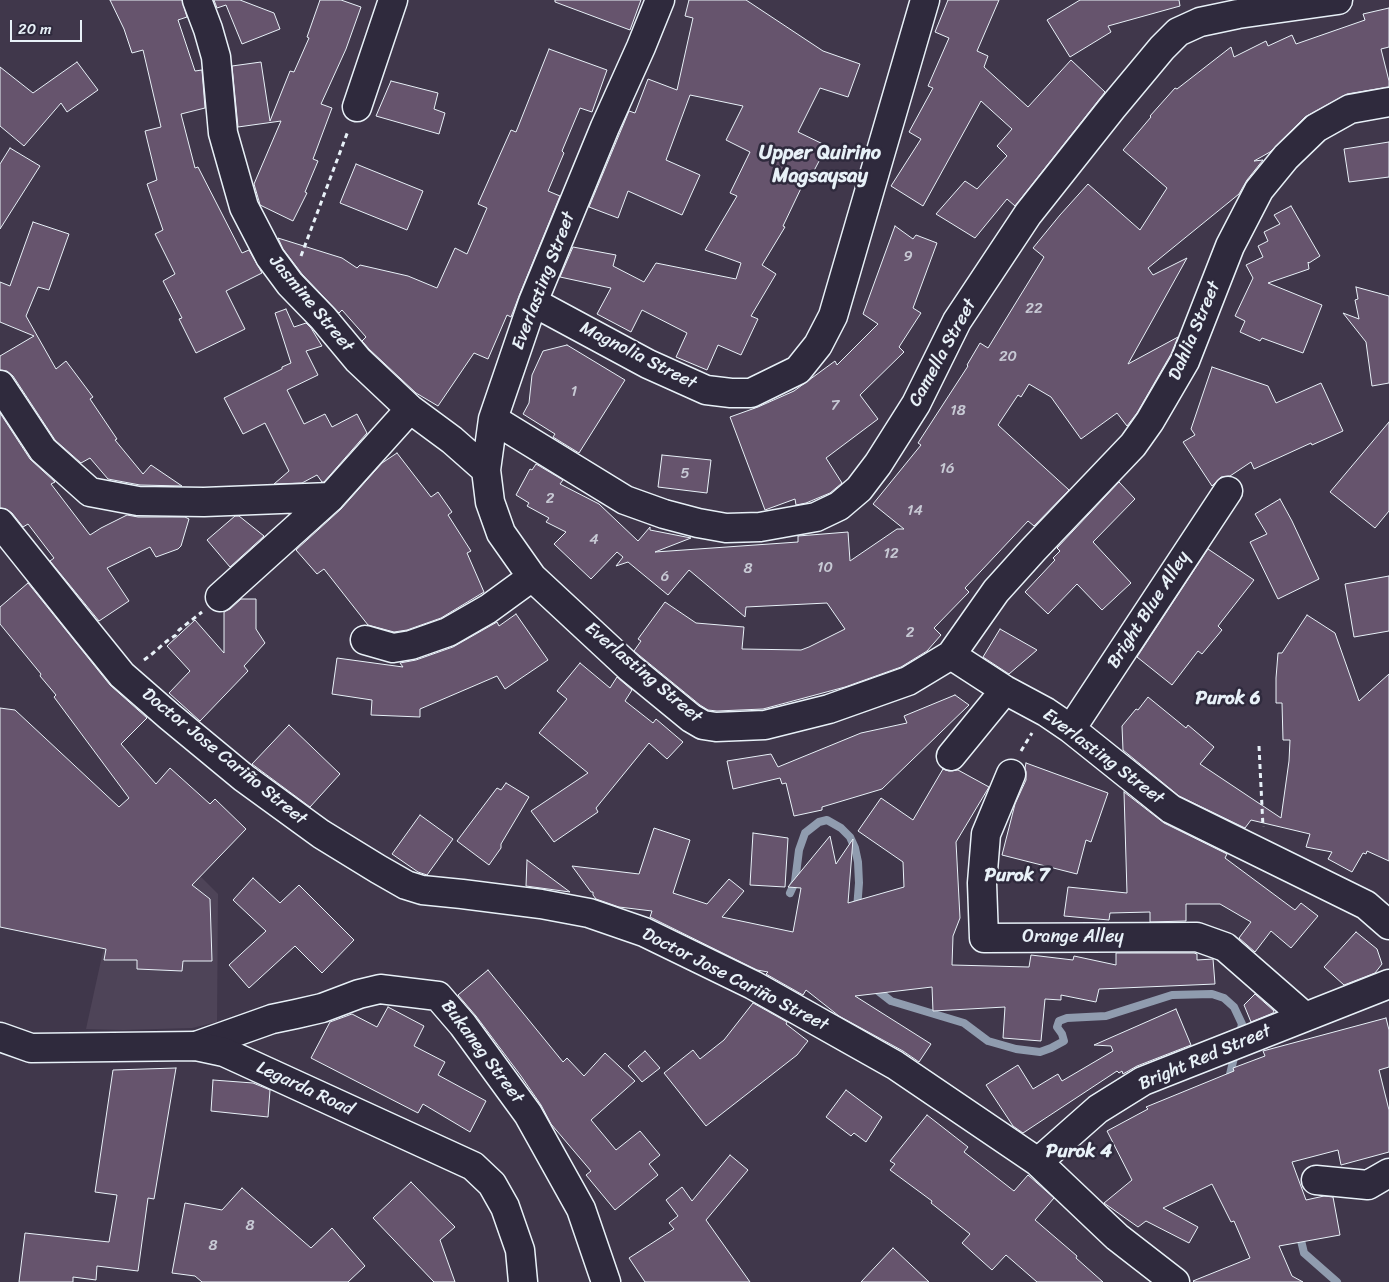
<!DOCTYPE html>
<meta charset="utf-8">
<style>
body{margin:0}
#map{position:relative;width:1389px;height:1282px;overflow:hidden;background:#40374b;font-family:Sriracha,sans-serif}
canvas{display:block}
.scale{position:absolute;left:10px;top:20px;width:72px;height:22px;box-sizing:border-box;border:2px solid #e8f1f8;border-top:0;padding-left:6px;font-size:15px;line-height:18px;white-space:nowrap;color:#e8f1f8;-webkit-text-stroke:4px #2f2a3d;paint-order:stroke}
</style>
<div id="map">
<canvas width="1389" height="1282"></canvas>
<div class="scale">20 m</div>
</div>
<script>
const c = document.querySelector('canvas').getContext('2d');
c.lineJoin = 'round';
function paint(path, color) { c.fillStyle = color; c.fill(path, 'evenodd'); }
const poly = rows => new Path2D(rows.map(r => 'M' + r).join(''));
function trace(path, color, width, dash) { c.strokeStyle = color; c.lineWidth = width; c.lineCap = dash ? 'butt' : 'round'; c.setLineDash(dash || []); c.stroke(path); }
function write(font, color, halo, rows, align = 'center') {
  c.font = font + ' Sriracha,sans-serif'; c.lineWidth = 5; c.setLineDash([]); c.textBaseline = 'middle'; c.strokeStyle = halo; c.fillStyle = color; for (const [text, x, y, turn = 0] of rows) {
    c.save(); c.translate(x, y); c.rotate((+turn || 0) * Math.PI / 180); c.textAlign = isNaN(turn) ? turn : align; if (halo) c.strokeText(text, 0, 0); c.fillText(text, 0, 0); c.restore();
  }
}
const built = poly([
 [134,810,218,894,217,1022,192,1028,123,1030,86,1029]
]);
const stream = poly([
 [790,893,795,882,799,850,805,833,819,822,827,820,841,828,850,837,855,848,858,862,859,883,857,909],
 [873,987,891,1001,964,1023,988,1041,1016,1049,1040,1052,1051,1048,1064,1041,1062,1034,1057,1027,1059,1021,1067,1018,1106,1016,1172,995,1212,994,1224,998,1234,1007,1242,1024,1239,1037],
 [1228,1083,1235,1053],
 [1299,1232,1304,1253,1337,1282]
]);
const building = poly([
 [110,0,182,0,187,17,178,20,195,71,202,70,205,108,181,114,195,168,198,167,242,253,249,250,262,273,226,291,245,329,196,353,179,319,182,318,163,281,175,274,155,234,163,230,147,184,157,180,145,131,161,127,143,50,132,53,124,29,110,0],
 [214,0,240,0,274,13,280,29,242,44,226,5,217,8,214,0],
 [320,0,341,0,361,7,346,49,321,104,332,108,313,159,318,161,305,192,307,193,293,221,260,205,259,201,254,184,281,121,238,127,232,66,261,62,270,121,290,71,294,72,309,38,307,37,320,0],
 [555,0,641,0,630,30,555,2,555,0],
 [689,0,746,0,823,51,860,64,848,97,820,88,798,132,827,146,807,184,804,182,783,226,785,227,762,265,776,274,751,316,758,319,741,355,718,345,707,370,676,357,687,333,642,310,631,332,597,314,611,288,560,277,573,247,616,255,613,266,644,282,656,263,736,279,741,263,705,250,737,196,730,193,750,152,726,140,743,106,690,95,666,160,700,175,682,215,628,191,618,218,589,207,629,111,635,113,648,79,677,90,693,18,685,16,689,0],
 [948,0,999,0,977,51,988,56,984,67,1028,107,1071,60,1105,92,1015,206,1007,199,975,238,936,214,965,181,977,189,1007,156,997,146,1012,129,981,101,923,206,891,186,921,139,909,132,933,88,928,86,949,38,935,32,948,0],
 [1080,0,1179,0,1180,6,1108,26,1111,32,1070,57,1047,20,1080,0],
 [1389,8,1389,47,1381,49,1389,81,1389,87,1347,94,1305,117,1270,152,1254,161,1263,160,1247,180,1239,194,1148,268,1153,275,1187,258,1128,364,1178,337,1171,354,1137,413,1127,426,1117,413,1081,439,1051,397,1029,384,1021,397,1018,395,998,425,1069,490,1034,526,1028,521,965,588,969,592,934,628,941,635,927,651,901,667,845,687,763,709,717,711,708,710,700,705,634,651,641,641,638,639,665,602,696,623,744,627,742,649,801,650,809,647,845,629,827,603,746,607,745,617,689,570,668,595,628,562,616,566,623,557,617,552,591,579,554,544,566,532,546,522,549,518,527,506,529,503,516,495,530,469,532,470,536,464,563,480,560,484,599,504,638,541,650,527,650,530,691,538,655,552,798,542,798,536,848,532,850,561,897,529,904,529,873,504,921,445,918,443,968,366,967,365,980,343,988,348,1044,257,1033,248,1060,215,1088,184,1140,230,1167,188,1123,150,1151,117,1150,116,1175,88,1177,89,1231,47,1234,57,1266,41,1268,46,1292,35,1296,44,1365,20,1363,14,1389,8],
 [549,49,607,70,592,112,580,108,562,151,564,153,548,191,560,196,519,296,511,317,507,315,488,359,474,353,438,406,416,393,369,349,362,341,366,337,342,310,339,313,302,274,283,249,278,238,342,258,357,268,360,265,408,276,437,288,455,248,467,254,487,208,478,204,511,130,516,132,549,49],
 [77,62,98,90,67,112,61,103,24,146,0,126,0,67,33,93,77,62],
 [391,81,438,93,434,109,445,113,439,134,376,116,391,81],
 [1389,142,1389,177,1349,182,1344,149,1389,142],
 [10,148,40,166,0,229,0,164,10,148],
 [356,164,423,191,407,230,340,203,356,164],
 [1291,206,1320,256,1309,263,1308,262,1309,269,1268,283,1322,305,1303,353,1262,338,1260,341,1240,332,1245,321,1235,316,1253,278,1246,265,1263,257,1258,246,1268,241,1264,232,1280,224,1274,215,1291,206],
 [33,222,69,234,49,290,38,287,26,316,56,369,66,361,93,397,90,399,117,439,115,440,143,474,151,465,182,486,140,485,108,479,90,458,81,463,55,440,13,376,7,371,0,370,0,356,34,336,0,322,0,282,10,286,33,222],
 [895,226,913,239,916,235,937,243,913,308,921,313,899,347,904,352,860,395,878,419,826,458,842,483,830,493,806,503,796,505,795,499,765,510,730,417,758,407,794,391,835,361,837,365,878,324,863,314,895,226],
 [1356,287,1389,296,1389,383,1372,386,1366,342,1343,313,1359,319,1355,300,1358,299,1356,287],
 [286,309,294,327,306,323,311,328,322,346,306,351,318,375,287,390,304,424,325,414,332,427,357,414,367,433,324,482,322,482,317,475,302,483,274,484,289,471,265,423,243,434,224,398,282,369,282,367,291,363,275,313,286,309],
 [567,345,625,380,579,453,553,437,555,434,523,414,529,403,532,375,543,351,567,345],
 [1212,367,1268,386,1276,403,1321,383,1343,431,1312,445,1311,443,1254,469,1251,462,1230,476,1221,477,1212,486,1183,442,1195,435,1191,429,1212,367],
 [0,413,30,459,55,482,51,484,90,535,101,528,127,515,138,517,185,517,189,519,181,546,178,549,156,557,150,547,107,568,129,601,99,621,50,561,54,558,28,524,23,527,12,513,6,509,0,508,0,413],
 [1389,422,1389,511,1375,528,1330,492,1389,422],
 [397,453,431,497,438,492,452,512,448,515,471,551,467,553,484,592,441,618,407,630,394,632,368,625,324,569,317,574,296,550,341,509,382,463,397,453],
 [662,455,711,460,707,493,658,487,662,455],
 [1119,482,1135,499,1093,542,1131,583,1102,610,1077,584,1048,614,1025,592,1055,560,1053,558,1060,551,1057,548,1119,482],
 [1280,499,1292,521,1319,579,1278,599,1250,542,1267,534,1255,514,1280,499],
 [235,516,239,516,264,536,230,567,207,540,235,516],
 [1208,549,1254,580,1218,626,1222,630,1202,654,1198,651,1172,685,1137,657,1208,549],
 [1389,576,1389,631,1354,637,1345,584,1389,576],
 [28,583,110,685,147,718,121,744,156,784,170,768,210,804,215,799,246,829,192,885,210,899,212,961,183,961,182,971,137,969,137,960,104,960,106,949,0,927,0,708,15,710,119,807,129,798,54,697,56,695,40,676,41,674,0,624,0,607,28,583],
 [241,599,256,599,256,629,265,643,244,666,248,671,200,721,169,693,190,671,167,646,195,620,224,653,224,612,230,609,241,599],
 [516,614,548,660,505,689,497,676,420,709,420,717,371,715,372,700,332,694,337,658,403,667,400,663,416,660,453,647,497,622,499,626,516,614],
 [1307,615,1335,633,1359,701,1389,674,1389,861,1367,851,1366,854,1363,853,1352,872,1328,859,1332,852,1306,847,1310,834,1251,820,1245,828,1179,796,1123,750,1122,726,1136,709,1138,710,1148,697,1186,728,1188,725,1214,747,1200,764,1281,818,1289,761,1290,740,1283,740,1282,703,1276,703,1276,678,1278,653,1282,653,1307,615],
 [1000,629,1037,650,1009,674,983,657,1000,629],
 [580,663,610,688,617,677,632,690,625,701,653,723,656,719,683,742,667,759,649,743,596,808,598,812,554,842,531,811,588,773,539,733,567,699,557,691,580,663],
 [955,695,969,705,882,789,822,807,822,810,794,816,786,783,782,784,780,778,733,789,727,761,771,754,778,767,861,733,907,723,904,716,955,695],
 [289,725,340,774,310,807,252,764,289,725],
 [1026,763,1108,793,1091,842,1086,840,1077,874,1002,855,1015,804,1026,780,1026,772,1025,768,1026,763],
 [943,769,949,771,958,770,989,787,956,842,960,918,953,936,952,965,1029,967,1031,955,1073,960,1074,956,1116,965,1116,953,1194,953,1197,954,1197,960,1213,959,1215,984,1099,989,1096,1002,1061,995,1061,1000,1045,999,1041,1041,1003,1038,1005,1007,933,1011,932,987,855,996,931,1044,919,1062,903,1051,839,1016,806,990,803,995,766,974,768,972,757,970,650,917,652,911,619,907,596,899,593,895,593,892,591,892,572,866,639,874,654,828,690,840,673,893,707,904,729,879,744,891,722,917,793,932,801,888,788,887,830,836,836,864,853,839,848,903,904,887,903,862,858,831,881,798,913,820,943,769],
 [506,783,529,797,501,844,501,848,489,865,457,841,497,788,501,790,506,783],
 [1124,792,1164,823,1227,854,1225,858,1295,910,1301,903,1318,916,1291,948,1271,931,1255,952,1239,938,1251,922,1220,904,1186,904,1186,921,1150,922,1150,912,1110,913,1109,920,1064,916,1068,887,1127,893,1124,792],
 [420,815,453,839,427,875,418,872,392,854,420,815],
 [753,833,788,838,785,887,750,885,753,833],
 [527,860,570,892,526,886,527,860],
 [253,878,280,903,299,885,354,940,322,973,295,946,249,988,229,965,266,931,233,900,253,878],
 [1356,932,1377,949,1382,964,1375,973,1344,985,1324,967,1356,932],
 [488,970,563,1062,567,1058,584,1076,605,1053,635,1081,591,1120,616,1150,640,1131,660,1155,649,1164,658,1175,615,1210,586,1175,591,1171,551,1124,541,1105,521,1076,476,1016,458,995,488,970],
 [1255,994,1274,1011,1273,1013,1251,1022,1244,1005,1255,994],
 [753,1003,787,1022,786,1024,808,1041,797,1055,706,1126,664,1073,693,1050,700,1059,724,1040,753,1003],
 [388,1007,424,1026,414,1046,445,1062,438,1075,486,1101,470,1132,423,1104,418,1113,311,1058,330,1022,352,1014,377,1027,388,1007],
 [1176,1009,1191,1045,1137,1066,1123,1074,1122,1071,1119,1073,1117,1071,1023,1133,1013,1126,986,1085,1018,1065,1033,1089,1058,1074,1062,1081,1113,1051,1111,1046,1094,1045,1176,1009],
 [1386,1018,1389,1030,1389,1067,1379,1070,1389,1110,1389,1152,1341,1165,1338,1150,1292,1162,1306,1200,1324,1196,1333,1197,1340,1235,1279,1246,1292,1276,1303,1282,1194,1282,1193,1281,1250,1258,1234,1221,1231,1222,1212,1184,1163,1208,1198,1227,1189,1243,1146,1221,1138,1227,1104,1203,1132,1180,1107,1131,1148,1109,1146,1107,1234,1071,1233,1068,1265,1056,1263,1051,1386,1018],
 [645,1051,660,1068,642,1082,628,1066,645,1051],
 [176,1068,154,1199,148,1198,138,1271,97,1266,96,1280,73,1277,73,1282,19,1282,25,1233,109,1242,117,1195,95,1192,113,1070,176,1068],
 [213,1080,253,1083,270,1090,268,1117,211,1111,213,1080],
 [846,1090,882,1117,866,1142,854,1133,851,1136,826,1117,846,1090],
 [927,1115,968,1147,964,1152,1014,1191,1028,1175,1054,1198,1035,1220,1077,1256,1076,1258,1103,1282,1037,1282,1006,1255,992,1270,962,1243,970,1234,931,1203,932,1201,890,1170,895,1164,890,1161,927,1115],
 [730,1155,748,1170,706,1220,750,1282,645,1282,629,1258,674,1229,669,1223,678,1216,666,1200,682,1187,692,1201,730,1155],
 [411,1182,455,1227,440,1240,455,1282,434,1282,373,1218,411,1182],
 [242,1188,311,1248,332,1228,365,1266,348,1282,202,1282,195,1276,172,1273,185,1203,222,1210,242,1188],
 [893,1248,929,1282,861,1282,893,1248]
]);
const path = poly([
 [301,256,348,131],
 [144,660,152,654,167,641,176,635,179,630,202,612],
 [1259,746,1263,827],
 [1021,751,1032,733]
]);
const minor = poly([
 [197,0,208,29,216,57,223,133,244,207,270,257,290,284,323,318,358,360,410,409,452,440,486,470],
 [660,0,641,47,605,127,533,302,493,419,486,470,490,502,501,533,532,577,630,668,691,718,703,725,716,727,765,725,829,709,908,681,951,655,996,591,1033,550,1133,445,1150,421,1185,361,1230,246,1259,190,1286,157,1316,128,1350,109,1389,102],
 [357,107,393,0],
 [533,302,648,364,706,390,731,393,751,393,798,370,818,345,833,316,925,0],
 [0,385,43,450,90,492,138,501,204,502,331,497,410,409],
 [493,419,625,500,664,514,698,523,726,528,760,527,816,517,839,506,859,489,878,464,916,404,957,321,1028,214,1112,108,1162,48,1178,32,1200,22,1238,14,1338,0],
 [0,523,88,633,122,675,169,716,244,778,321,834,378,869,406,885,422,890,462,894,541,904,589,913,644,932,753,985,895,1065,1038,1162,1117,1237,1175,1282],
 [220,597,331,497],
 [365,640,393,648,411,645,448,632,488,609,532,577],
 [951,655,1005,690,1046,712,1071,729,1171,809,1366,905,1389,925],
 [1071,729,1228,491],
 [951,756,1005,690],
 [1011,774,986,834,982,883,984,938,1197,937,1225,947,1304,1016],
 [196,1046,272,1019,296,1014,322,1008,359,994,380,989,438,996,463,1025,528,1114,581,1209,606,1282],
 [1038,1162,1098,1109,1143,1081,1389,984],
 [1316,1180,1368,1185,1389,1173]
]);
const major = poly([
 [0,1037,31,1048,196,1046,224,1052,473,1166,492,1184,505,1207,520,1250,523,1282]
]);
const numberNames = [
 ["9",908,257],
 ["22",1034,309],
 ["20",1008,357],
 ["1",574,392],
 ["7",835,406],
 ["18",958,411],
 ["16",947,469],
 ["5",685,474],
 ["2",550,499],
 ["14",915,511],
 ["4",594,540],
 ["12",891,554],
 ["10",825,568],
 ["8",748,569],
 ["6",665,577],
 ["2",910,633],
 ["8",250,1226],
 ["8",213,1246]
];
const streetNames = [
 ["Everlasting Street",544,281,-69],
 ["Jasmine Street",311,304,50],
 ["Dahlia Street",1195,331,-67],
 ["Camella Street",943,353,-61],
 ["Magnolia Street",638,356,27],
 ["Bright Blue Alley",1149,610,-57],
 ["Everlasting Street",643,673,40],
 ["Doctor Jose Cariño Street",224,757,39],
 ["Everlasting Street",1103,757,37],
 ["Orange Alley",1073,937],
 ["Doctor Jose Cariño Street",735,980,27],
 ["Bukaneg Street",482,1052,53],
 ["Bright Red Street",1205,1058,-23],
 ["Legarda Road",305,1089,25]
];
const neighbourhoodNames = [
 ["Purok 6",1228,699],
 ["Purok 7",1017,876],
 ["Purok 4",1079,1152]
];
const quarterNames = [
 ["Upper Quirino",820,154],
 ["Magsaysay",820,177]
];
paint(built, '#4e4458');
trace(stream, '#909caf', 8);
paint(building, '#66546d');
trace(building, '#e8f1f8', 1);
trace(minor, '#e8f1f8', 31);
trace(major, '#e8f1f8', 31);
trace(path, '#e8f1f8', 3, [5, 4]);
trace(minor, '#2f2a3d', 28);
trace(major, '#2f2a3d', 28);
write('15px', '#c8cad5', null, numberNames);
write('18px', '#e8f1f8', '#2f2a3d', streetNames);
write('bold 19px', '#e8f1f8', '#2f2a3d', neighbourhoodNames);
write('bold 20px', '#e8f1f8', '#2f2a3d', quarterNames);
</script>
